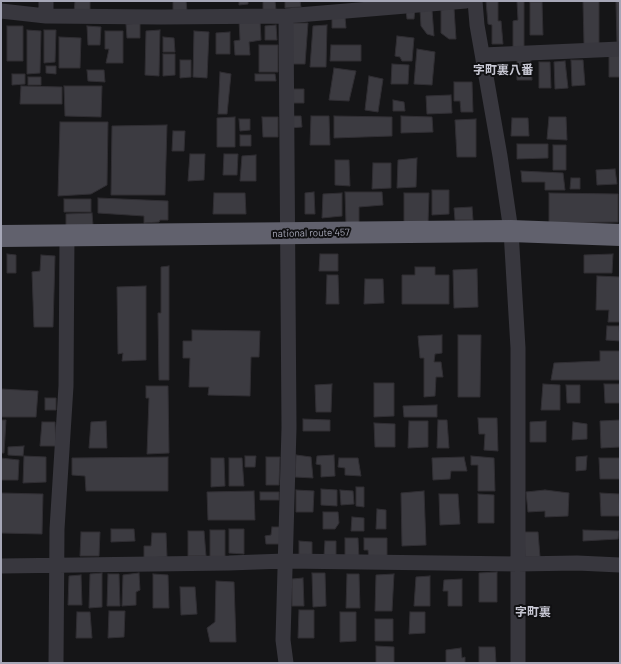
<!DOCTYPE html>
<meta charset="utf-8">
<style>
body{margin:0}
#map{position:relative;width:621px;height:664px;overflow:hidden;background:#151517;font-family:Barlow,sans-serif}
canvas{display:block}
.frame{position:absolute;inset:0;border:2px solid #a6a7b7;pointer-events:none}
</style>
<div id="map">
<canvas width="621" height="664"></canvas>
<div class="frame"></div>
</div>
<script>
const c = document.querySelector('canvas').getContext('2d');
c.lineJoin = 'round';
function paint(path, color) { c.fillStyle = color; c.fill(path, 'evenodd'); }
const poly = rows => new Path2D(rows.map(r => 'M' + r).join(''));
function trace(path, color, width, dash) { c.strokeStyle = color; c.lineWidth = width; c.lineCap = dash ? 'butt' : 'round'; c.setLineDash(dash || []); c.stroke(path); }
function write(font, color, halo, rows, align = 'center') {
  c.font = font + ' Barlow,"Noto Sans JP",sans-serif'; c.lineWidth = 4; c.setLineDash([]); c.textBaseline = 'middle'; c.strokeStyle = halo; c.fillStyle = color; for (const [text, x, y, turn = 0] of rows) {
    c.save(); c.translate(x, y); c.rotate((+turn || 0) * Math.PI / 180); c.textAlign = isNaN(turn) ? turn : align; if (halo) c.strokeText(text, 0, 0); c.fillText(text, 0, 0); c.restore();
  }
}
const building = poly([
 [75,1,90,1,90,11,74,12,75,1],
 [173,1,186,1,187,11,173,12,173,1],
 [239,1,248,1,248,4,239,5,239,1],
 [263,1,275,1,276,10,263,10,263,1],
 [285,1,300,1,301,7,285,8,285,1],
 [486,1,498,1,498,21,501,21,503,44,492,44,492,25,488,24,486,1],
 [517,1,524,1,524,47,513,47,513,21,518,20,517,1],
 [583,1,599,1,599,44,584,44,583,1],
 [616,1,620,1,620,43,617,43,616,1],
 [530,2,542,2,543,35,530,35,530,2],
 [454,8,456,39,449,39,441,33,441,10,454,8],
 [415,9,414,19,407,19,406,10,415,9],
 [420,10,432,10,434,36,427,34,421,26,420,10],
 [332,17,345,17,346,28,332,28,332,17],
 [239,20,260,20,261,40,249,42,250,55,235,55,234,41,240,40,239,20],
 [140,23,140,38,127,38,126,24,140,23],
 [292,23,308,23,305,64,290,64,292,23],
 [276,25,277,40,265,40,265,26,276,25],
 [327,25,326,67,310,67,313,26,327,25],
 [7,26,23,26,23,61,7,61,7,26],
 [87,26,101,27,100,45,88,45,87,26],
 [27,30,41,31,40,73,27,74,27,30],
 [44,30,56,30,55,62,44,63,44,30],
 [160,30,159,76,145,75,146,31,160,30],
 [105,31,123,31,123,63,106,63,109,49,105,49,105,31],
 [194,31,209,32,207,78,193,77,194,31],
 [230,32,230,54,216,54,216,33,230,32],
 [397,36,414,38,412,61,402,61,400,57,395,56,397,36],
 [59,37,81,38,80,68,59,68,59,37],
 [163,37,174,38,175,52,163,52,163,37],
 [259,45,278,45,278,72,259,72,259,45],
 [331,45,361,45,361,61,330,61,331,45],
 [417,49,435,52,432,85,414,84,417,49],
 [163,54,175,54,175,75,163,76,163,54],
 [609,55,620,55,620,77,609,77,609,55],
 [180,60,191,60,191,77,180,78,180,60],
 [517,60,531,60,532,80,517,80,517,60],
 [571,60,583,60,585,85,572,86,571,60],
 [565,61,568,88,555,89,554,62,565,61],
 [539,62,550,62,551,88,539,88,539,62],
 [392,64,409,65,408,84,391,84,392,64],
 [46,66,56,66,56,74,46,73,46,66],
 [334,68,356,71,349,101,329,100,334,68],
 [87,70,104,70,105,82,88,81,87,70],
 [220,72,231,74,227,114,218,114,220,72],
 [12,74,25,74,25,84,12,85,12,74],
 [255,74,275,74,276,81,255,81,255,74],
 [369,76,383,79,378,112,365,110,369,76],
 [28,77,41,77,41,85,28,85,28,77],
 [454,82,472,82,473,112,461,112,460,101,454,101,454,82],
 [21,86,62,87,62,104,20,104,21,86],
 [64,86,102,86,101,117,65,116,64,86],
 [293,89,304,89,304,103,292,103,293,89],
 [451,95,452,113,427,114,426,96,451,95],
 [393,100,404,102,405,111,393,111,393,100],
 [289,116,301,116,302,127,290,128,289,116],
 [311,116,329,116,330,145,310,145,311,116],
 [334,116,392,117,392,136,334,138,334,116],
 [401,116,432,117,433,132,401,133,401,116],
 [235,117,235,147,217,147,217,118,235,117],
 [262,117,278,117,278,137,263,137,262,117],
 [549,117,566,117,567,140,547,139,549,117],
 [512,118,528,118,529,136,511,136,512,118],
 [239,119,250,119,250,130,240,131,239,119],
 [476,119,476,157,457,157,455,120,476,119],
 [60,122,108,122,107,185,91,194,58,196,60,122],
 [167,125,165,195,111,195,112,126,167,125],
 [173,131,185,131,184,151,172,151,173,131],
 [240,135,251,135,251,146,240,146,240,135],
 [517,144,548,144,548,158,517,159,517,144],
 [553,145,566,145,566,170,553,170,553,145],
 [190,154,205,154,204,180,188,181,190,154],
 [224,154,238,154,237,175,223,175,224,154],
 [256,155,256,181,240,181,242,156,256,155],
 [417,158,416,187,397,188,398,160,417,158],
 [335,160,349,160,350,186,335,185,335,160],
 [373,163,391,163,391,188,372,189,373,163],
 [615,169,617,184,597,185,596,170,615,169],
 [521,171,563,173,565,190,545,190,545,182,522,182,521,171],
 [571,178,580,178,580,189,570,189,571,178],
 [432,190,449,190,449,214,432,215,432,190],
 [314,192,315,214,305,214,305,193,314,192],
 [345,192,382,192,383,205,359,207,359,223,346,224,345,192],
 [214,193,245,193,246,214,213,214,214,193],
 [342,193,342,216,322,218,323,194,342,193],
 [404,193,429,193,428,223,404,224,404,193],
 [549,193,618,194,618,222,549,223,549,193],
 [98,198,168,201,168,220,160,220,159,222,144,223,144,216,98,213,98,198],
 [64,199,91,199,91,212,64,212,64,199],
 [472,207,473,220,455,220,454,208,472,207],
 [92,213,93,225,66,226,66,214,92,213],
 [7,254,16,255,16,273,7,273,7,254],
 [320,254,338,254,338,271,319,271,320,254],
 [613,254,612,273,584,273,584,255,613,254],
 [41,255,55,256,53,327,34,327,32,272,40,271,41,255],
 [169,266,169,380,159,380,158,313,161,313,161,267,169,266],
 [415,267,435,267,435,275,449,275,449,304,402,304,402,275,415,275,415,267],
 [477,269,478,307,454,308,453,270,477,269],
 [327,275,338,275,339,304,326,304,327,275],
 [597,276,620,277,620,322,608,322,609,310,596,310,597,276],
 [365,279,383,279,384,303,364,304,365,279],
 [146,286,146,360,122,361,123,353,118,354,117,287,146,286],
 [607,326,619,326,620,341,606,340,607,326],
 [192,330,260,331,259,357,251,357,250,396,208,395,209,387,189,387,190,358,183,358,183,341,192,341,192,330],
 [442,335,442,353,435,354,434,362,441,362,443,377,436,377,435,396,424,397,424,358,420,358,418,336,442,335],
 [458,335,481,335,480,397,458,397,458,335],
 [600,351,620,351,620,380,551,380,554,363,600,361,600,351],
 [374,383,394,383,394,416,374,417,374,383],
 [332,384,331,412,316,412,315,385,332,384],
 [543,384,560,385,560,410,541,410,543,384],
 [604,384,620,384,620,403,605,403,604,384],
 [566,385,580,385,580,403,567,403,566,385],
 [146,386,168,386,169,453,147,454,149,398,146,398,146,386],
 [1,389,38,391,36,417,1,417,1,389],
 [45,398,56,398,56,410,45,410,45,398],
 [437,405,437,417,404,417,403,406,437,405],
 [478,418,497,418,498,451,484,450,485,434,479,434,478,418],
 [303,419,330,420,330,431,303,431,303,419],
 [1,420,6,420,4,453,1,453,1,420],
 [438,420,447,420,449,448,437,448,438,420],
 [620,420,620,447,601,448,600,421,620,420],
 [106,421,107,448,89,448,91,422,106,421],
 [409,421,428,421,428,447,408,448,409,421],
 [546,421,546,442,530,442,530,422,546,421],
 [42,422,55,422,56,446,40,446,42,422],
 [573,422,587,424,587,439,572,440,573,422],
 [374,423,395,424,395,447,375,447,374,423],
 [24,446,23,456,8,455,8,447,24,446],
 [296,455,311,457,313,478,295,477,296,455],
 [334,455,335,476,321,477,321,465,316,464,317,456,334,455],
 [24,456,46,457,46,482,23,483,24,456],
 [245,456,256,456,255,467,245,467,245,456],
 [471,456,494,458,495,491,478,491,478,465,471,465,471,456],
 [587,456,586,470,576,471,576,457,587,456],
 [168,457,168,491,86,491,85,476,72,475,72,458,168,457],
 [266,457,280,457,279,485,266,485,266,457],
 [464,457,467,471,451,471,450,479,433,480,432,458,464,457],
 [1,458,19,460,18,480,1,480,1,458],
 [211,458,224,458,225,486,211,487,211,458],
 [229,458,242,458,244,486,229,486,229,458],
 [339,458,358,458,361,476,345,475,345,468,338,467,339,458],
 [599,458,620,458,620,479,600,479,599,458],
 [356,487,364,487,364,507,356,506,356,487],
 [321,489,337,490,337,506,321,505,321,489],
 [296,490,314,491,313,512,296,512,296,490],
 [340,490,353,491,354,504,341,505,340,490],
 [545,490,569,493,568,516,545,517,545,511,528,512,526,492,545,490],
 [254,491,255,520,208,520,207,492,254,491],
 [424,491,426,545,402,546,401,493,424,491],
 [260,492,279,492,279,500,260,500,260,492],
 [1,493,43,494,42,534,1,533,1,493],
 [600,493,619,494,620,516,601,516,600,493],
 [439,494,458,494,460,524,440,525,439,494],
 [478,494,494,495,494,523,478,523,478,494],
 [377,509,386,510,386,529,376,529,377,509],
 [323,512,338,512,339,523,335,529,323,529,323,512],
 [352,517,364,518,364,531,351,531,352,517],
 [272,527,280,527,280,544,266,544,265,536,271,535,272,527],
 [111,529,134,529,135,541,111,542,111,529],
 [229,529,244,529,244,554,229,553,229,529],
 [210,530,225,530,225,560,210,561,210,530],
 [583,530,619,531,618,539,583,541,583,530],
 [188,531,204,531,206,556,188,556,188,531],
 [81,532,100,532,99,556,80,556,81,532],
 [524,532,538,532,540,557,525,557,524,532],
 [152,533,166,533,167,557,144,558,144,546,151,546,152,533],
 [345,538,358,538,359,559,345,559,345,538],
 [364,538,387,538,387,559,369,560,368,550,364,550,364,538],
 [299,541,312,542,312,557,299,557,299,541],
 [325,541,336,541,336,556,324,556,325,541],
 [497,572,497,602,479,602,479,573,497,572],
 [102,573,102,607,89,608,90,574,102,573],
 [139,573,140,590,136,592,136,605,122,606,123,575,139,573],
 [312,573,325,573,326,606,313,607,312,573],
 [108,574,119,574,120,606,107,606,108,574],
 [153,574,168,575,169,608,153,608,153,574],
 [347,574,359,574,360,608,346,608,347,574],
 [394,574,392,611,375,611,376,575,394,574],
 [81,575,82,605,68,605,69,576,81,575],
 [430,576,430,606,414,606,416,577,430,576],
 [303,578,304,606,292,606,292,579,303,578],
 [462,579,462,606,448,606,448,591,443,591,444,580,462,579],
 [216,581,234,582,236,642,210,642,207,628,215,622,216,581],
 [180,587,195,587,197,614,181,615,180,587],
 [299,610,314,610,314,638,298,638,299,610],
 [109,611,125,611,124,637,108,638,109,611],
 [77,612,90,612,92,638,76,638,77,612],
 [340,612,356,612,356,641,340,642,340,612],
 [410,612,425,612,425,633,409,634,410,612],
 [375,619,393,619,393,641,375,641,375,619],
 [376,646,394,647,394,663,376,663,376,646],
 [479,647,495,647,496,663,479,663,479,647],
 [461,648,462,658,465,657,465,663,446,663,446,650,461,648]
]);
const minor = poly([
 [475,1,477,25,500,156,511,231,518,348,518,663],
 [1,11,46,16,46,1],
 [46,16,161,17,286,16,466,1],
 [483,55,620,49],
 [1,566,229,563,285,561,518,564,577,563,620,565],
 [56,663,57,529,66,386,67,235],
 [286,663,283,640,289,428,286,16]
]);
const highway = poly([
 [1,236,511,231,620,235]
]);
const streetNames = [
 ["national route 457",311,233,-1]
];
const quarterNames = [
 ["字町裏八番",503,70],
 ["字町裏",533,612]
];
paint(building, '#3c3b41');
trace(building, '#302e33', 1);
trace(minor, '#38373e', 15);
trace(highway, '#61616d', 22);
write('10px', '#a6a7b7', '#101012', streetNames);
write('bold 12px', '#c7c7d3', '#101012', quarterNames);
</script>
